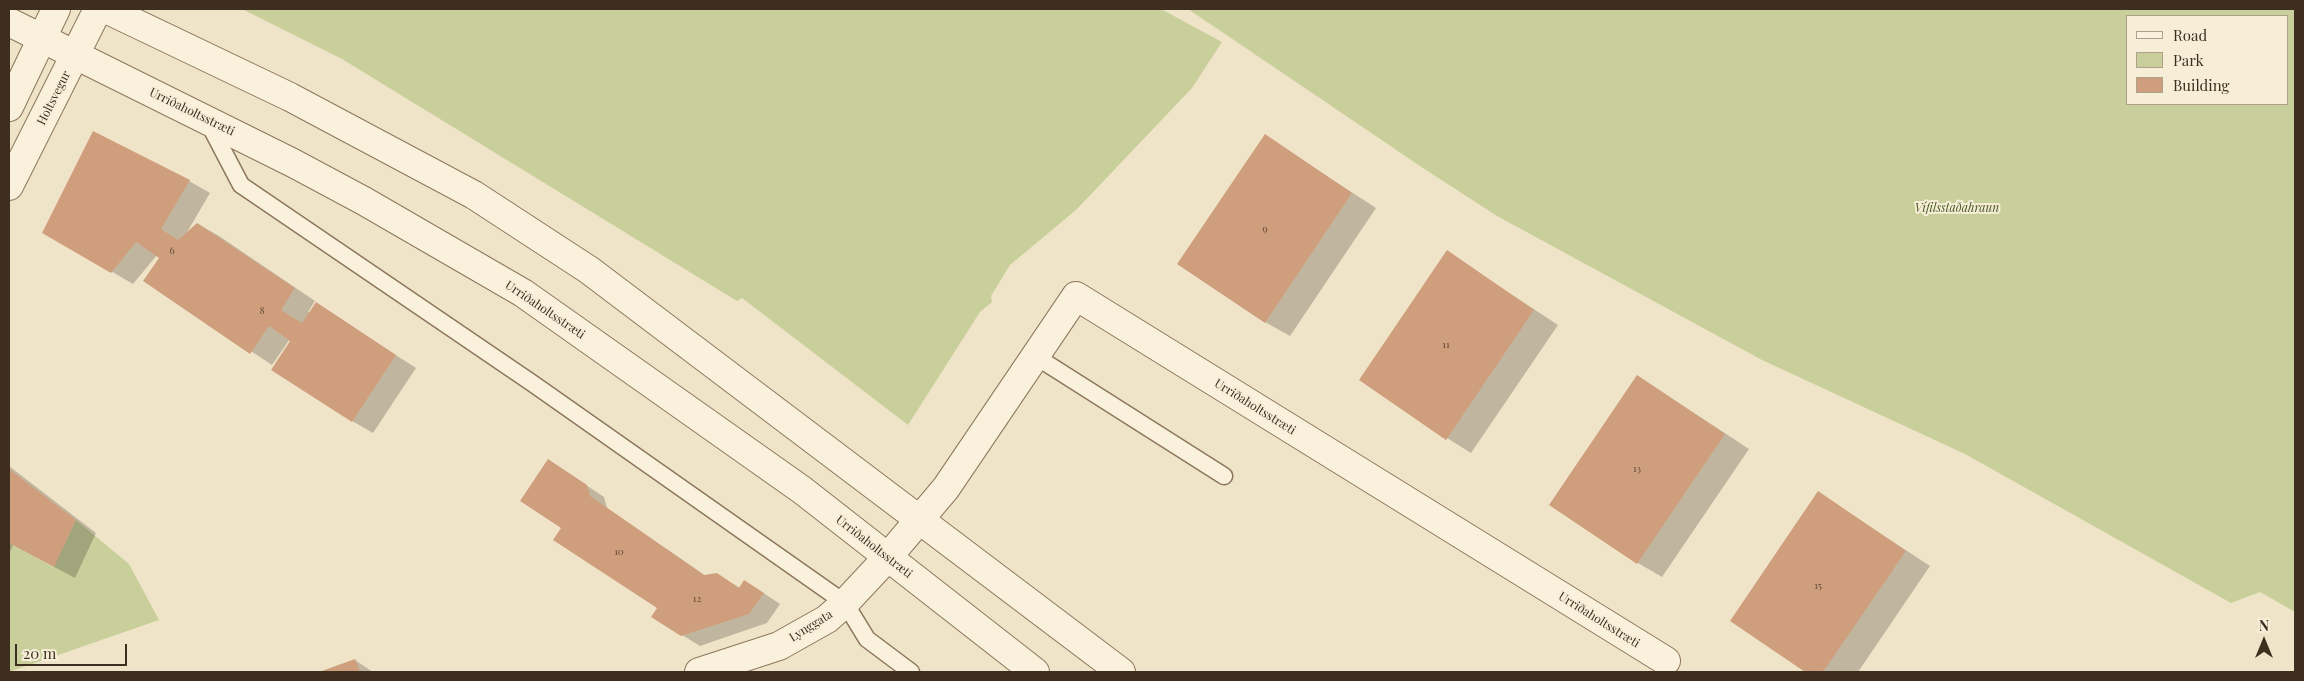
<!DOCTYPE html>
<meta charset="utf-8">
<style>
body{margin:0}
#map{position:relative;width:2304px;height:681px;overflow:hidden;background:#f0e4c8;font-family:"Playfair Display",serif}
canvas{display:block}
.frame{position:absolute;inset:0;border:10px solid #3d2e20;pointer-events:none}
.legend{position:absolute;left:2126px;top:15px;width:162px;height:90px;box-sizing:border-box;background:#f7eed8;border:1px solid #ada18e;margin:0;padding:6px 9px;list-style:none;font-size:15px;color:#3d2e20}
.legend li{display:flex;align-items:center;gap:10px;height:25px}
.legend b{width:25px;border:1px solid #ada18e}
.north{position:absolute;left:2239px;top:616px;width:50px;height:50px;-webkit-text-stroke:4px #f7eed8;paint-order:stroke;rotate:0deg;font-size:14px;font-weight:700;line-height:20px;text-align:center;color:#3d2e20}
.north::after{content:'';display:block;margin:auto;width:18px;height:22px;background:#3d2e20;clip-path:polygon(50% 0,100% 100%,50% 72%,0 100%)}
.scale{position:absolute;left:15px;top:644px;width:112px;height:22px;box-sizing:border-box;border:2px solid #3d2e20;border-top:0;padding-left:6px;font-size:15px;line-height:18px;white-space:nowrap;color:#3d2e20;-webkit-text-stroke:4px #f7eed8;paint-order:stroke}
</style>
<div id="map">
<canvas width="2304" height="681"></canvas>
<div class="frame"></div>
<ul class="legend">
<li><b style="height:6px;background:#faf1dc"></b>Road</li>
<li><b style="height:14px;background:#c9cf9b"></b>Park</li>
<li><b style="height:14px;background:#cf9f7d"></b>Building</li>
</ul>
<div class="north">N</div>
<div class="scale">20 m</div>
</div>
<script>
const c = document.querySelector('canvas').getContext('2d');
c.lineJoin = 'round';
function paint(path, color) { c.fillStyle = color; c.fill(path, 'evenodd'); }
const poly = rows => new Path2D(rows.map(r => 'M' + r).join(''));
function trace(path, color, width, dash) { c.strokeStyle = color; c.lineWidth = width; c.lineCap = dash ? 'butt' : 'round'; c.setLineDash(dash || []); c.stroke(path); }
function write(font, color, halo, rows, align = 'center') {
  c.font = font + ' "Playfair Display",serif'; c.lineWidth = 4; c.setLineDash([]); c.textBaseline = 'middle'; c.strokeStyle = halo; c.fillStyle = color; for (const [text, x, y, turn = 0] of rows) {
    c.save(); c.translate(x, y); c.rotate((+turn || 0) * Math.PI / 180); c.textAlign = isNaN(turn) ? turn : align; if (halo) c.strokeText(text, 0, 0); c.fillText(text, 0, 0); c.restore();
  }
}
const green = poly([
 [242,9,1161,9,1222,42,1192,88,1076,210,1010,265,991,296,992,302,980,312,908,425,742,298,737,301,342,59],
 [1188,9,2295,9,2295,612,2260,592,2231,603,1965,454,1762,360,1497,216,1423,168],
 [2288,16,2288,104,2128,104,2128,16],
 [76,520,129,564,159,620,9,672,9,543,53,567]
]);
const shadow = poly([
 [1265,136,1376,208,1290,336,1265,322],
 [189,181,210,193,186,234,198,224,219,236,315,301,308,312,310,313,316,304,416,368,373,433,352,421,290,339,272,365,145,281,161,257,157,255,133,284,44,232],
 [1447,252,1558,325,1471,453,1447,438],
 [1638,376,1749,449,1662,577,1638,563],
 [9,466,96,533,75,578,13,545,9,554],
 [565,471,604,497,607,508,706,576,717,574,740,588,762,592,780,604,767,623,700,646,682,635,659,607,563,527],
 [1819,493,1930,566,1858,672,1807,672,1732,621],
 [355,660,373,672,321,672]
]);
const building = poly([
 [93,131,190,180,161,229,178,240,197,223,295,288,281,310,302,323,316,302,396,355,352,422,271,370,290,341,269,326,250,354,143,281,159,258,136,242,111,273,42,233],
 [1265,134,1352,193,1265,323,1177,264],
 [1447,250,1534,310,1446,440,1359,380],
 [1637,375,1725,434,1637,564,1549,505],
 [548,459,587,485,590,496,704,575,717,573,739,588,744,580,764,593,749,614,681,636,651,617,657,608,553,540,561,528,520,501],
 [9,469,76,520,54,567,9,543],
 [1818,491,1906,551,1823,672,1805,672,1730,621],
 [355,659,360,672,319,672]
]);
const service = poly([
 [208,122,241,185,532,383,845,603,867,639,911,672],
 [1035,356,1224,476]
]);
const minor = poly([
 [699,672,779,646,827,619,845,603,887,558,946,488,1076,296,1666,661]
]);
const tertiary = poly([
 [106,9,290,97,474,195,589,270,1121,672],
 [9,22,293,163,364,201,523,293,802,490,1035,672],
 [9,107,56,9],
 [9,186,98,9]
]);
const numberNames = [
 ["9",1265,229],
 ["6",172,251],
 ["8",262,311],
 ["11",1446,345],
 ["13",1637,469],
 ["10",619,552],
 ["15",1818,586],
 ["12",697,599]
];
const streetNames = [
 ["Holtsvegur",54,98,-63],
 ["Urriðaholtsstræti",192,112,26],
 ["Urriðaholtsstræti",545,310,34],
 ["Urriðaholtsstræti",1255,407,32],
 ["Urriðaholtsstræti",874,547,38],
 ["Urriðaholtsstræti",1599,620,32],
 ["Lynggata",811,626,-32]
];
const parkNames = [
 ["Vífilsstaðahraun",1957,208]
];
paint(green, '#c9cf9b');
paint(shadow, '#0003');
paint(building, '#cf9f7d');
trace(service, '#8d765c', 19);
trace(minor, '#8d765c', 30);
trace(tertiary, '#8d765c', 30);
trace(service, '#faf1dc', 16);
trace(minor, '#faf1dc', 28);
trace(tertiary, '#faf1dc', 28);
write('10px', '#624a37', null, numberNames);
write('12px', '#3d2e20', '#f7eed8', streetNames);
write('italic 12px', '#4d5a26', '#f7eed8', parkNames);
</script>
